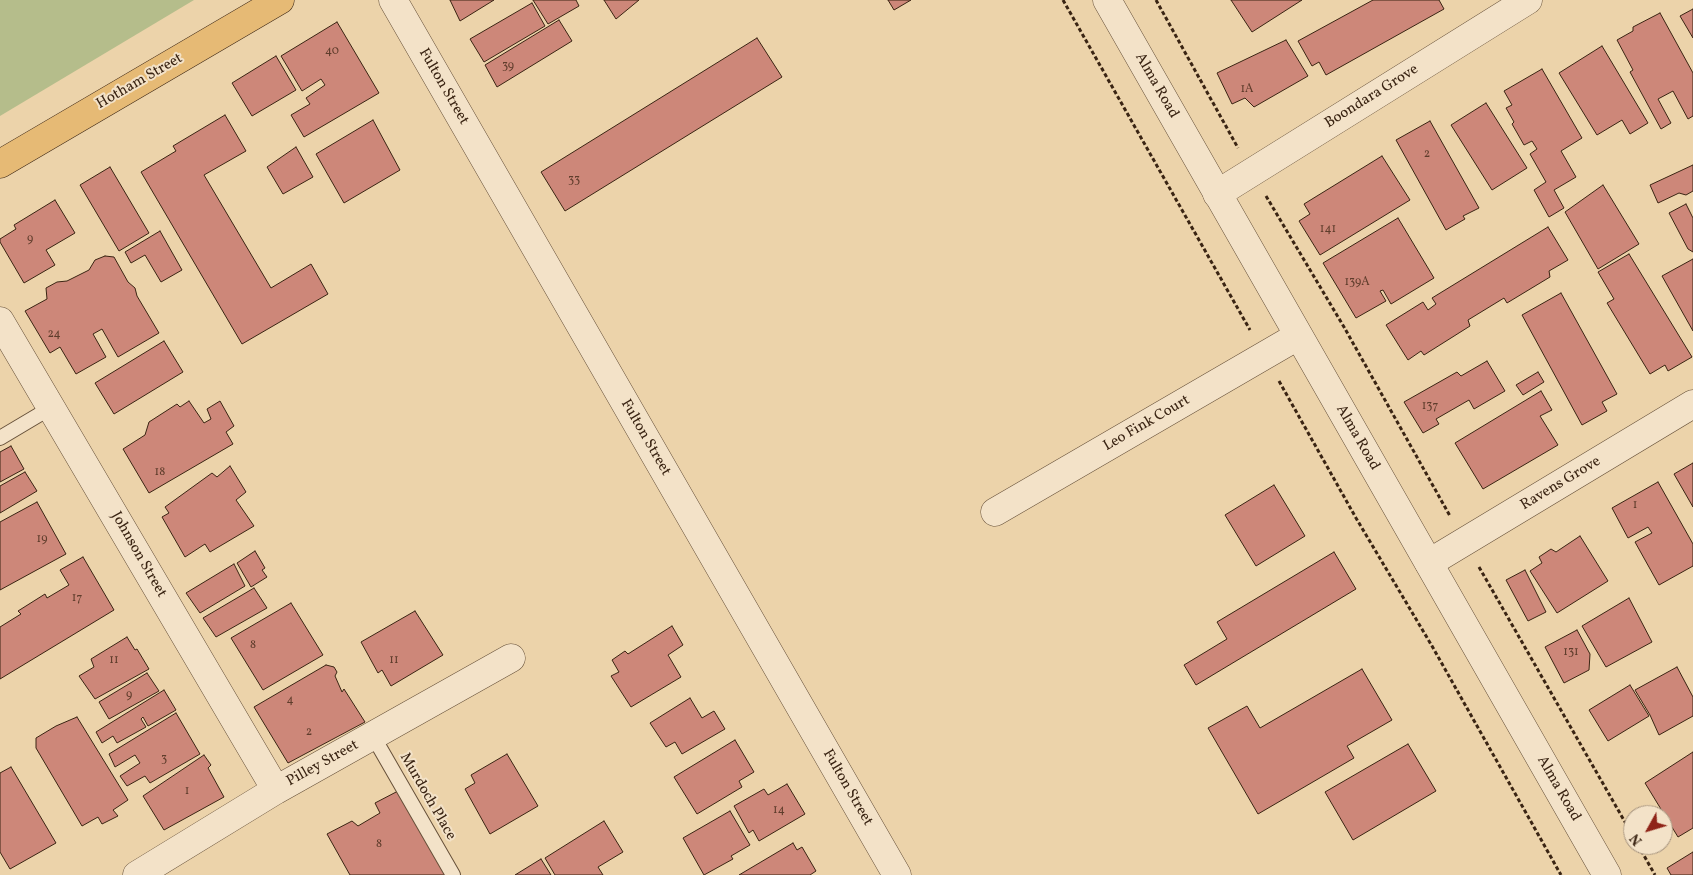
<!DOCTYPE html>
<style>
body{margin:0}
#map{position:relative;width:1693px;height:875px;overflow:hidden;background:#ecd3aa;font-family:Vollkorn,serif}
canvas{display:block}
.north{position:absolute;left:1623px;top:805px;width:50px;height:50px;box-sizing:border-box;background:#f3e2c8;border:1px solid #a99680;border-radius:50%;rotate:231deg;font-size:14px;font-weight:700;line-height:20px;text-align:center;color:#3a2413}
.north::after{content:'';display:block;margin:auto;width:18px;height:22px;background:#8f2418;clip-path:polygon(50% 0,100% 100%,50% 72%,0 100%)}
</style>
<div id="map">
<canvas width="1693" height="875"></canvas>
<div class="north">N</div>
</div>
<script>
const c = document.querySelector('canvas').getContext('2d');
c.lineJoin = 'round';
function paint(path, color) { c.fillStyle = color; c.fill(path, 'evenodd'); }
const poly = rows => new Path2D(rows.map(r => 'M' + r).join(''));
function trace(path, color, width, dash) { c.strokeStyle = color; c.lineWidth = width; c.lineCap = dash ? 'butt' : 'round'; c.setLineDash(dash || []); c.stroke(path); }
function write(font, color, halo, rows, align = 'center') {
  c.font = font + ' Vollkorn,serif'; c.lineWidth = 4; c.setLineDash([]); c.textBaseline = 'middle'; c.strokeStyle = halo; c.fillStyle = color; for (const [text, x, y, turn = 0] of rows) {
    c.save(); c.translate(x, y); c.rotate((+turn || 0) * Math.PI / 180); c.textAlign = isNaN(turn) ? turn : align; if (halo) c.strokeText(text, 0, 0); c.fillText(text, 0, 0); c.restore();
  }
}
const green = poly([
 [0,0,194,0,0,116]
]);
const building = poly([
 [450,0,494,0,460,21,450,0],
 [533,0,576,0,579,6,548,24,533,0],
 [604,0,639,0,616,19,604,0],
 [888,0,911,0,894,10,888,0],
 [1231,0,1302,0,1252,32,1231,0],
 [1373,0,1439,0,1444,9,1326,75,1319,62,1312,66,1298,41,1373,0],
 [532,3,545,26,484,62,470,39,532,3],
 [1693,9,1693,38,1680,16,1693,9],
 [1660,13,1693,73,1693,116,1688,119,1673,91,1658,99,1671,123,1661,129,1630,72,1633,70,1617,40,1633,31,1633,27,1660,13],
 [559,20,572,41,497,87,485,65,559,20],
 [337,22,379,93,304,137,291,115,310,104,306,98,325,85,321,79,302,91,281,56,337,22],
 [757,38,782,77,565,211,541,172,757,38],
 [1286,40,1308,76,1254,107,1245,98,1232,104,1217,73,1286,40],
 [1602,46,1648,123,1630,134,1622,120,1597,135,1559,73,1602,46],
 [276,56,296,90,252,116,232,83,276,56],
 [1542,69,1582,138,1561,151,1576,177,1554,190,1564,208,1549,217,1534,190,1546,182,1530,154,1537,149,1532,141,1524,145,1512,124,1514,122,1506,108,1512,105,1504,91,1542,69],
 [1486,103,1527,168,1492,190,1451,125,1486,103],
 [225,115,246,151,204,175,271,288,311,264,328,294,242,344,141,172,176,151,173,146,225,115],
 [373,120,400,170,344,203,316,154,373,120],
 [1430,121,1479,208,1463,216,1465,219,1446,230,1396,140,1430,121],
 [296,147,313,177,283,194,267,167,296,147],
 [1382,156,1410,200,1320,255,1299,221,1310,214,1304,204,1382,156],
 [1693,165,1693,191,1686,195,1679,193,1658,203,1650,185,1693,165],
 [110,167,149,233,119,251,80,185,110,167],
 [1603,185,1639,244,1598,269,1565,212,1603,185],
 [55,200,75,233,46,250,55,265,24,283,0,242,0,239,16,229,14,225,55,200],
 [1686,204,1693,218,1693,252,1688,249,1669,213,1686,204],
 [1398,218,1434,278,1391,304,1383,290,1380,291,1386,301,1356,318,1323,263,1398,218],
 [1548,227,1568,260,1549,271,1550,277,1507,303,1504,298,1468,320,1470,326,1424,355,1421,351,1408,360,1386,325,1423,302,1428,310,1436,304,1432,298,1548,227],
 [160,231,182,270,161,282,145,255,131,263,125,252,160,231],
 [1629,254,1692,357,1668,371,1665,365,1650,374,1607,303,1614,299,1598,272,1629,254],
 [105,256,114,257,128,282,135,288,137,296,159,333,118,357,102,329,93,334,106,357,76,374,60,347,50,353,25,311,47,299,46,288,57,282,67,281,89,270,95,260,105,256],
 [1693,259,1693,331,1662,276,1693,259],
 [1561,293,1617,394,1602,402,1607,411,1582,425,1522,315,1561,293],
 [164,341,183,372,114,414,95,383,164,341],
 [1487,361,1505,391,1474,409,1469,400,1436,419,1439,424,1423,433,1404,402,1457,372,1461,376,1487,361],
 [1538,372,1544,382,1523,395,1516,385,1538,372],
 [1541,391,1552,410,1540,416,1558,445,1483,489,1455,443,1541,391],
 [189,401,204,423,211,419,207,409,220,401,234,426,226,432,233,444,149,493,123,449,145,435,149,422,177,404,180,407,189,401],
 [11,446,24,469,0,482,0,452,11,446],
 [1693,463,1693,507,1674,474,1693,463],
 [230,466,246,492,236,500,254,526,210,552,205,544,185,557,162,517,169,513,165,507,212,473,217,477,230,466],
 [25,472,37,491,0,513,0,486,25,472],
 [1658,482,1693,544,1693,566,1659,585,1635,542,1652,533,1648,527,1628,538,1612,508,1658,482],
 [1274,485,1305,536,1256,566,1225,515,1274,485],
 [37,502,66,554,0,590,0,522,37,502],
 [1580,536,1608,581,1557,613,1530,571,1542,563,1539,557,1551,549,1556,552,1580,536],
 [255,551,265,568,262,570,267,577,251,587,237,563,255,551],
 [1334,552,1356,589,1196,685,1184,665,1227,639,1217,622,1334,552],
 [83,557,114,610,0,679,0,627,21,614,18,611,45,594,47,598,69,585,60,570,83,557],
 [234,564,245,586,200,613,186,593,234,564],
 [1525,570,1546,612,1528,621,1506,580,1525,570],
 [254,588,267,608,216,637,203,618,254,588],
 [1629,598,1652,642,1606,667,1582,626,1629,598],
 [291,603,323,655,263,690,231,638,291,603],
 [415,611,443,655,391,686,382,670,378,673,361,642,415,611],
 [672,626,683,645,668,655,681,677,631,707,611,676,619,672,612,660,625,651,628,654,672,626],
 [1577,630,1590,654,1589,670,1564,683,1545,647,1577,630],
 [127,637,135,650,137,649,149,669,95,699,79,676,94,667,91,659,127,637],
 [326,665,334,667,337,672,335,676,342,692,344,689,365,722,288,763,254,707,326,665],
 [1677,667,1693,697,1693,716,1659,735,1650,715,1635,690,1677,667],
 [1362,669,1392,720,1347,746,1354,758,1258,814,1208,728,1247,706,1260,728,1362,669],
 [147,673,159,691,109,719,99,702,147,673],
 [1630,685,1649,716,1608,741,1589,710,1630,685],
 [164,690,176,710,148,726,143,717,141,719,146,727,117,743,113,736,102,743,96,732,164,690],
 [690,698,702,718,714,711,725,729,682,754,675,742,666,747,650,723,690,698],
 [176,713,200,754,150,783,145,776,127,786,120,776,140,763,135,755,115,767,109,754,176,713],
 [77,717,128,800,113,810,118,816,102,824,98,817,82,826,36,748,36,738,56,726,77,717],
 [735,740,754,772,739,781,742,787,697,814,674,777,735,740],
 [1408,744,1436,791,1353,840,1325,792,1408,744],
 [1693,752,1693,828,1678,837,1645,783,1693,752],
 [507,754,538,806,490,834,465,789,475,783,471,775,507,754],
 [204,755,211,765,208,768,224,797,164,830,143,796,204,755],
 [11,767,56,843,10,869,0,852,0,773,11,767],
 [787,784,805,814,759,841,753,830,749,833,734,806,764,789,768,795,787,784],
 [400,790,448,875,350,875,327,834,352,821,358,826,380,813,375,803,400,790],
 [730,811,750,845,731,856,733,859,704,875,683,838,730,811],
 [604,821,623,852,598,867,603,875,555,875,545,858,604,821],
 [793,843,797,850,802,847,816,871,810,875,739,875,793,843],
 [1693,852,1693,875,1671,875,1667,868,1693,852],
 [541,859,551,875,515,875,541,859]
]);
const path = poly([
 [1063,0,1250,330],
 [1156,0,1238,148],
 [1266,196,1344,327,1450,516],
 [1279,381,1356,518,1432,646,1561,875],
 [1479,567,1633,836],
 [1638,845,1655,875]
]);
const service = poly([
 [0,438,52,407],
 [373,736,453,875]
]);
const minor = poly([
 [393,0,897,875],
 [1217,194,1528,0],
 [0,321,276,790],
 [995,512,1298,336],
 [1429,563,1693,404],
 [137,875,276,790,511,658]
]);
const tertiary = poly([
 [1107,0,1607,875]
]);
const primary = poly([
 [0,164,280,0]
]);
const numberNames = [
 ["40",332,52],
 ["39",508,67],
 ["1A",1247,90],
 ["2",1427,155],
 ["33",574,181],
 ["141",1328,230],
 ["9",30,240],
 ["139A",1357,283],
 ["24",54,335],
 ["137",1430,407],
 ["18",160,473],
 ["1",1635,506],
 ["19",42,540],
 ["17",77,599],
 ["8",253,646],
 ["131",1571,653],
 ["11",114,661],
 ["11",394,661],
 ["9",129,696],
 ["4",290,701],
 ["2",309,733],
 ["3",164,760],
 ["1",187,792],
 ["14",779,811],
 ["8",379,845]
];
const streetNames = [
 ["Hotham Street",140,82,-30],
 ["Alma Road",1156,86,60],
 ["Fulton Street",443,87,60],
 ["Boondara Grove",1372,97,-32],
 ["Leo Fink Court",1147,424,-30],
 ["Fulton Street",645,438,60],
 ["Alma Road",1357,438,60],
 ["Ravens Grove",1561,484,-31],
 ["Johnson Street",138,555,60],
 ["Pilley Street",323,764,-29],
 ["Fulton Street",847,788,60],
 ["Alma Road",1558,789,60],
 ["Murdoch Place",427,797,60]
];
paint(green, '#b5bd8b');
paint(building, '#cd8779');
trace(building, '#3a2413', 1);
trace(service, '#665039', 16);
trace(minor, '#665039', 29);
trace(tertiary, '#665039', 29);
trace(primary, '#3a2413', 29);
trace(path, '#3a2413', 3, [4, 2.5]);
trace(service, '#f3e2c8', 14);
trace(minor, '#f3e2c8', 28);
trace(tertiary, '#f3e2c8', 28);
trace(primary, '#e6ba75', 28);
write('12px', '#5f3d2c', null, numberNames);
write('15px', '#3a2413', '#f3e2c8', streetNames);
</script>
